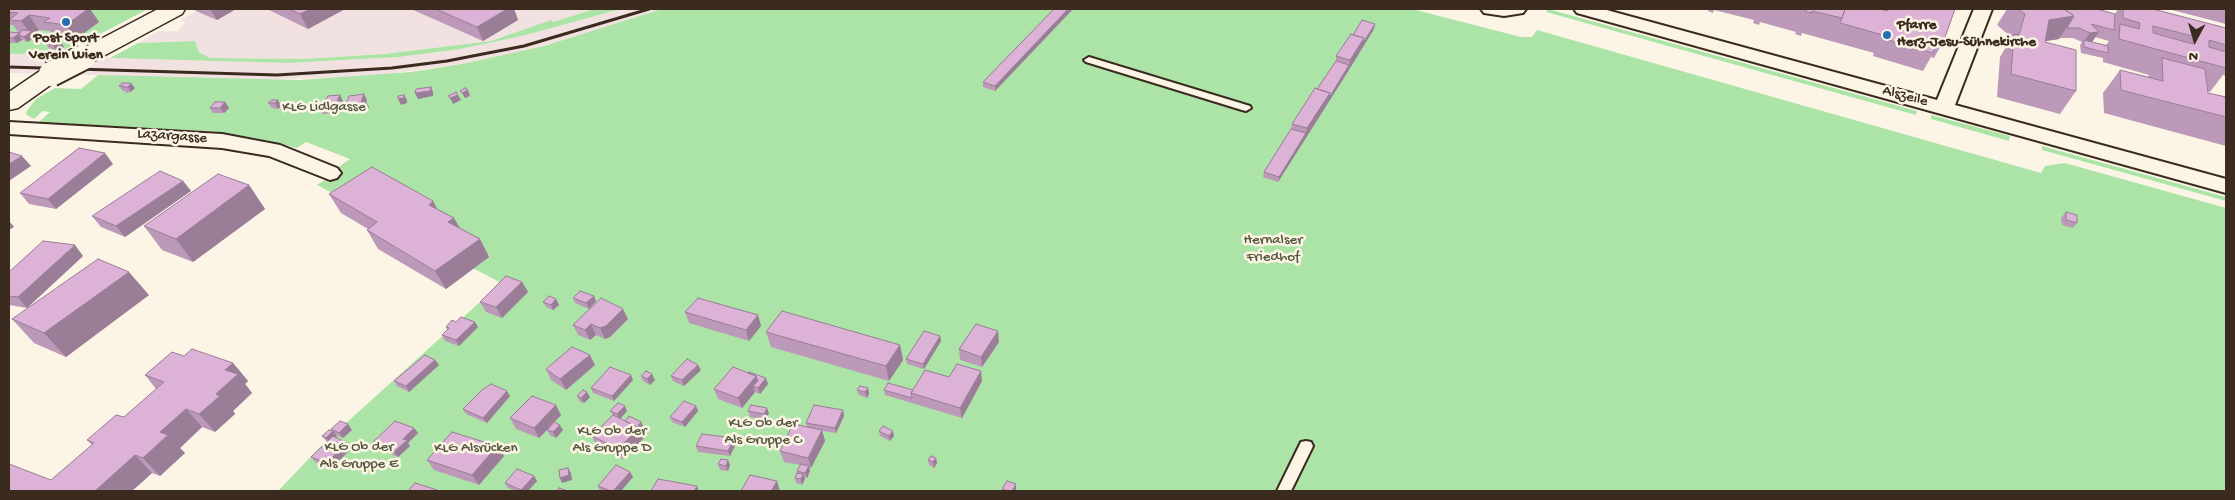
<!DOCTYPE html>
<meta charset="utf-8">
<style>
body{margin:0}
#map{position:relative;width:2235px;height:500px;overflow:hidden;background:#fcf5e5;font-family:"Gochi Hand",sans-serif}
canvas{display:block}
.frame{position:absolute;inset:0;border:10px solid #3b2a1e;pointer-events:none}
.north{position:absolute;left:2170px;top:15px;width:50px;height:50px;-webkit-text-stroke:4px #fcf5e5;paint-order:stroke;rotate:186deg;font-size:14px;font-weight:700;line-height:20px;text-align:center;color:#3b2a1e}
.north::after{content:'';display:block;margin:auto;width:18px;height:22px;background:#3b2a1e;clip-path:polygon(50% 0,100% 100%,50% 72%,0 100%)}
</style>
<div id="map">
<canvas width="2235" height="500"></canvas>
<div class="frame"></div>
<div class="north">N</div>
</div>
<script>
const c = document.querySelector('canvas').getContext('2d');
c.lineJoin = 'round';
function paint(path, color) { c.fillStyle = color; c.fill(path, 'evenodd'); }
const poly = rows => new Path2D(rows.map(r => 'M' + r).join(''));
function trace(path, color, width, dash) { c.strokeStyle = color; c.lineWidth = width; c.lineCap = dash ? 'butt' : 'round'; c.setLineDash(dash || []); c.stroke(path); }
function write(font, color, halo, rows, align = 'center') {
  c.font = font + ' "Gochi Hand",sans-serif'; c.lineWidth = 5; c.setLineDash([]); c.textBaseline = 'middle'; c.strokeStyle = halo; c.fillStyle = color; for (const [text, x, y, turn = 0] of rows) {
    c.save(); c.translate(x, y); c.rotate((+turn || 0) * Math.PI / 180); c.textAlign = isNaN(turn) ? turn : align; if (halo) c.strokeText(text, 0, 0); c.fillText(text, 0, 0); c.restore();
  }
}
const built = poly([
 [200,9,594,9,552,22,551,20,491,41,384,54,302,59,210,58,199,52,195,41,138,43,159,31,178,31,185,22,180,20],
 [621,9,662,9,576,37,517,53,467,63,373,76,267,80,9,73,9,54,51,53,64,50,54,56,288,63,399,57,460,49,522,36]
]);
const green = poly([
 [9,9,148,9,87,41,81,41,64,50,51,53,9,54],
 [594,9,621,9,522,36,460,49,399,57,288,63,110,58,138,43,195,41,199,52,210,58,302,59,384,54,491,41,551,20,553,22],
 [662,9,1412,9,1521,37,1532,37,1537,30,2041,173,2045,166,2065,163,2226,208,2226,491,278,491,324,443,501,283,317,185,336,173,333,171,350,159,306,142,297,148,255,138,210,131,78,126,39,122,50,112,43,111,34,119,27,115,26,112,36,99,55,88,81,89,98,75,299,80,411,72,467,63,544,46],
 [1548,9,1917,111,1916,115,1546,12],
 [1931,115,2010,136,2009,141,1931,119],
 [2042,146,2226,197,2226,201,2042,150]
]);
const service = poly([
 [1089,57,1250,106,1251,108,1246,111,1242,110,1086,62,1084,60,1089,57],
 [1306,441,1311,442,1313,446,1291,491,1277,491,1301,442,1306,441]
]);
const minor = poly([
 [1481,9,1526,9,1523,13,1504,16,1484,13,1481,9],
 [1574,9,1603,9,1937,100,1974,9,1992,9,1955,105,2226,179,2226,193,1577,13,1574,9],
 [2101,9,2130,9,2151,14,2154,18,2151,22,2145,23,2104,13,2101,9],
 [9,122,222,134,280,145,337,168,341,173,337,178,330,180,269,156,222,148,9,134,9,122]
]);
const secondary = poly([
 [158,9,185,9,182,14,92,62,84,64,76,62,72,57,76,52,158,9],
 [48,69,56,71,60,76,56,81,18,108,9,110,9,92,40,71,48,69]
]);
const rail = poly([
 [9,67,277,75,392,68,447,61,524,46,649,9]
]);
const secondaryBridge = poly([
 [51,74,84,57]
]);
const wall = poly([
 [9,9,90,9,99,22,76,39,54,37,50,31,39,30,34,33,36,36,28,42,22,40,17,43,9,43,9,32,18,32,13,25,9,25],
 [194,9,236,9,217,20,196,11],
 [267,9,345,9,308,29],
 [411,9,514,9,518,20,483,41],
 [1054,9,1073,9,995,91,983,87,983,82],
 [1708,9,1880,9,1885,10,1885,9,1955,9,1944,40,1934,58,1931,57,1923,71,1873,56,1874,53,1802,33,1801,36,1795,34,1796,32,1760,22,1759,25,1753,23,1754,20,1714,10,1713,13,1708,11],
 [2007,9,2097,9,2115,14,2118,9,2153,9,2226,28,2226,76,2223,75,2210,92,2208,91,2208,93,2226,97,2226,146,2104,113,2103,93,2120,70,2148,77,2149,75,2103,62,2103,58,2081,53,2080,45,2082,42,2073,38,2060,38,2059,39,2045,41,2076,91,2060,114,1997,97,2000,57,2009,42,2011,37,1997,25],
 [2095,37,2109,41,2106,45,2092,42],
 [2168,9,2226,9,2226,24],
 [1374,29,1278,182,1263,177,1264,172,1291,129,1292,124,1317,89,1336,61,1336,56],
 [45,43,64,47,57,51,49,48],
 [122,83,135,88,131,92,126,93,125,91,123,91,119,86],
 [272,100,281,106,278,109,272,108,268,103],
 [367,100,366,102,369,107,367,110,348,112,345,107,341,113,322,114,319,109,343,101,343,102,345,106],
 [225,102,229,108,224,113,213,113,210,108],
 [113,164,56,209,29,204,20,193],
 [183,181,191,191,125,237,101,227,92,216],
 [249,185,265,209,193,262,162,250,144,226],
 [329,194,438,209,454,218,460,228,480,239,489,257,446,289,378,249,367,230,368,229,341,213],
 [2066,212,2077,223,2073,228,2062,225,2061,218],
 [83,256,27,308,9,305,9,272],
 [522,282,528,292,502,318,486,312,480,302],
 [149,295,66,357,34,343,12,319],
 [594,296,596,301,589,309,575,303,573,298],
 [556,299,559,305,553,310,546,307,543,302],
 [685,312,758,315,761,326,749,341,689,323],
 [628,319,610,337,605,339,596,335,590,340,578,335,573,325],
 [446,327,478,327,459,346,445,341,442,335,447,330],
 [766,332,900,345,903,360,889,381,771,347],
 [940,336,941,341,924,369,907,364,906,359],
 [999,342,982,367,960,360,959,349],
 [184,356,233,363,248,381,245,384,252,393,233,411,235,414,215,432,202,427,180,448,185,453,160,476,152,473,132,491,9,491,51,480,92,445,87,440,124,417,156,389,145,375],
 [435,360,439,365,409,392,397,386,394,381],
 [595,365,566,390,551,380,546,369],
 [701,370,684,386,673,381,671,376],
 [631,375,633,380,614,401,593,393,591,388],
 [641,376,655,380,650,385,643,381],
 [949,377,982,381,962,418,885,395,884,390,913,390],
 [768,384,760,394,755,392,742,408,718,399,714,389],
 [868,388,869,394,867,398,859,395,857,390],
 [510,396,487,423,466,414,463,409],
 [577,396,590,397,584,403,580,402],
 [696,406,698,411,685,427,672,422,670,417],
 [843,410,844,416,836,433,822,431,825,441,811,468,809,467,810,471,807,478,804,477,805,479,802,485,796,483,795,478,798,473,797,471,800,465,784,462,780,451,807,427,806,423],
 [610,411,627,411,620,419,644,428,641,431,644,438,623,459,597,447,592,436,613,415],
 [748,411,769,413,766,419,750,417],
 [561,415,554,422,563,430,556,438,550,435,547,430,539,438,516,429,510,418],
 [414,428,418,433,408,443,410,446,398,457,376,448,372,443],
 [331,429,352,430,343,438,336,435,337,437,336,438,351,449,330,469,315,462,311,457,327,442,322,436,333,431],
 [879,431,894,436,890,441,880,436],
 [734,438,736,444,730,456,698,452,696,446],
 [497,446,504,456,479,485,434,470,427,460],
 [936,458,937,463,934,468,929,465,928,460],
 [728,460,730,465,728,471,720,470,718,464],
 [630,472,633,477,621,491,600,491,598,486],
 [534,476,537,481,528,491,516,491,508,488,505,483]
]);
const shadedWall = poly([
 [85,9,90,9,99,22,76,39,66,25],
 [210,9,236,9,217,20],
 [311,9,345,9,308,29,300,14],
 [507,9,514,9,518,20,483,41,477,27],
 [1068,9,1073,9,995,91,995,86],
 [29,15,39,30,34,33,36,36,28,42,24,37,30,33,21,21],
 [2074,16,2059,39,2034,43,2049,20],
 [1375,24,1374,29,1349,70,1350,60,1364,38],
 [2099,32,2092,42,2083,43,2090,33],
 [18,34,22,40,17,43,13,38],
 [60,41,64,47,57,51,53,45],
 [1349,65,1349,70,1278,182,1279,177,1306,133,1307,128,1330,93],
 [131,83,135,88,131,92,128,87],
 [431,87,433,92,433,96,418,99,415,93],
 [468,90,470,96,465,98,462,93],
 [364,94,367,100,366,102,369,107,367,110,361,102],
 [340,95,343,101,343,102,345,106,341,113,338,107,337,101],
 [404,95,407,100,407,103,401,105,398,99],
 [458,95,461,100,453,104,450,98],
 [278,100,281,106,278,109,275,103],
 [225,102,229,108,224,113,220,108],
 [105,153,113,164,56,209,48,199],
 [22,156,31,166,9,181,9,164],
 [183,181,191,191,125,237,116,226],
 [249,185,265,209,193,262,176,239],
 [433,201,443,220,429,205],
 [454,218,464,236,448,222],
 [9,221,14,227,9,230],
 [480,239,489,257,446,289,435,271],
 [75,245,83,256,27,308,18,297],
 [129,272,149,295,66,357,44,333],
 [522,282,528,292,502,318,496,307],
 [594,296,596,301,589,309,586,303],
 [556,299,559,305,553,310,551,305],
 [623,309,628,319,610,337,605,339,600,328],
 [758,315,761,326,749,341,746,330],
 [475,322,478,327,459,346,456,340],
 [591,324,596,335,590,340,585,330],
 [998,331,999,342,982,367,981,357],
 [940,336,941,341,924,369,923,364],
 [900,345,903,360,889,381,886,366],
 [590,355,595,365,566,390,560,379],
 [435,360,439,365,409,392,406,386],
 [233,363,248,381,245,384,252,393,233,411,235,414,215,432,199,414,225,370],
 [698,365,701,370,684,386,682,380],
 [981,371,982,381,962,418,960,408],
 [652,374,655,380,650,385,647,379],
 [631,375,633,380,614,401,612,396],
 [756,376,759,386,753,386,755,392,742,408,738,398],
 [766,378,768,384,760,394,758,388],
 [868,388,869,394,867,398,865,392],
 [507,391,510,396,487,423,483,418],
 [587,392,590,397,584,403,581,398],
 [556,405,561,415,539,438,534,428],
 [625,406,627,411,620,419,617,414],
 [696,406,698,411,685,427,682,422],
 [767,408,769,413,766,419,764,414],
 [186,409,202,427,180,448,185,453,160,476,143,458,160,432],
 [843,410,844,416,836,433,835,428],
 [641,422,644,428,641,431,644,438,623,459,618,449,634,429],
 [348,424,352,430,343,438,339,433],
 [560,425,563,430,556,438,553,432],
 [414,428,418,433,408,443,410,446,398,457,394,452,403,439],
 [822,430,825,441,811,468,808,458],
 [333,431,337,437,330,443,326,438],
 [893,431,894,436,890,441,889,436],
 [734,438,736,444,730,456,728,451],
 [347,443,351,449,330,469,326,463],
 [497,446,504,456,479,485,472,475],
 [135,455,152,473,132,491,95,491],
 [936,458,937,463,934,468,933,462],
 [728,460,730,465,728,471,726,466],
 [809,466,810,471,807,478,805,473],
 [568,468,571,473,572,480,562,483,560,478],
 [630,472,633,477,621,491,613,491],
 [803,474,805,479,802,485,801,479],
 [534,476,537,481,528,491,522,491,521,490],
 [777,481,780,491,771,491],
 [1016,484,1016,490,1015,491,1012,491],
 [697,486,699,491,694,491]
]);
const building = poly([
 [9,9,88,9,66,25,44,22,50,18,29,15,21,21,9,20,18,13,9,12,9,9],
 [289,9,311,9,300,14,289,9],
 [436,9,507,9,477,27,436,9],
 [1054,9,1068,9,995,86,983,82,1054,9],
 [1805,9,1845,9,1842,18,1812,11,1812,13,1806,12,1806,9,1805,9],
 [1845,9,1880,9,1887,11,1888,9,1955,9,1944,40,1939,38,1933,53,1882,38,1883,35,1840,23,1842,18,1845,9],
 [2018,9,2064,9,2074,16,2049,20,2045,42,2076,50,2076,91,2011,74,2014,34,2019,35,2025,14,2018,9],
 [2064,9,2097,9,2115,14,2114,30,2091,24,2099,32,2090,33,2079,28,2067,28,2074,16,2064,9],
 [2123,9,2153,9,2226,28,2226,45,2209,40,2209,47,2226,52,2226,68,2119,39,2120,24,2139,29,2140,23,2123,18,2123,9],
 [2153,26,2193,36,2193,44,2153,33,2153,26],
 [1362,20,1375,24,1363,43,1364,38,1353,35,1362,20],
 [23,30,32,31,24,37,18,34,23,30],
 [9,32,20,33,13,38,9,38,9,32],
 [1351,34,1364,38,1350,60,1336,56,1351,34],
 [52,39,60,41,53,45,45,43,52,39],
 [2084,40,2108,46,2108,53,2084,47,2084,40],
 [2162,58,2205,69,2208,93,2226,97,2226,117,2121,90,2120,70,2163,81,2162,58],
 [1336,61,1349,65,1329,98,1330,93,1317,89,1336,61],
 [122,83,131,83,128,87,123,87,124,86,119,86,122,83],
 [431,87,430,91,415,93,416,89,431,87],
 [465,88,468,90,462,93,460,91,465,88],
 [1315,88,1330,93,1307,128,1292,124,1315,88],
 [456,92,458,95,450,98,448,96,456,92],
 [364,94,361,102,366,101,364,105,345,107,349,96,364,94],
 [340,95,337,101,342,101,338,107,319,109,328,96,340,95],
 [404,95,404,98,398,99,398,96,404,95],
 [272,100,278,100,275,103,268,103,272,100],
 [215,102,225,102,220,108,210,108,215,102],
 [1291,129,1306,133,1279,177,1264,172,1291,129],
 [79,148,105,153,48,199,20,193,79,148],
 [9,152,22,156,9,164,9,152],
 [372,167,433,201,429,205,454,218,448,222,480,239,435,271,367,230,377,222,329,194,372,167],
 [160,171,183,181,116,226,92,216,160,171],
 [218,174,249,185,176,239,144,226,218,174],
 [2066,212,2077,215,2077,223,2066,220,2066,212],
 [43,241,75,245,18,297,9,296,9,272,43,241],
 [98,259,129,272,44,333,12,319,98,259],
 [506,276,522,282,496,307,480,302,506,276],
 [580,291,594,296,586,303,573,298,580,291],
 [549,296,556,299,551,305,543,302,549,296],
 [601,298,623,309,606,326,600,328,591,324,585,330,573,325,601,298],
 [698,298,758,315,746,330,685,312,698,298],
 [782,311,900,345,886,366,766,332,782,311],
 [461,317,475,322,456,340,442,335,449,328,446,327,452,320,456,322,461,317],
 [976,324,998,331,981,357,959,349,976,324],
 [924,331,940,336,923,364,906,359,924,331],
 [572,347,590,355,560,379,546,369,572,347],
 [192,349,233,363,225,370,238,374,216,394,220,396,199,414,186,409,160,432,168,435,143,458,135,455,95,491,9,491,9,464,51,480,94,443,87,440,116,415,124,417,164,382,145,375,172,352,184,356,192,349],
 [425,355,435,360,406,386,394,381,425,355],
 [687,359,698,365,682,380,671,376,687,359],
 [957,364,981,371,960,408,911,393,925,370,949,377,957,364],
 [610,367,631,375,612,396,591,388,610,367],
 [733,367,756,376,738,398,714,389,733,367],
 [646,371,652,374,647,379,641,376,646,371],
 [749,372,766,378,758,388,753,386,758,381,756,376,748,373,749,372],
 [888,383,913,390,911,393,912,398,884,390,888,383],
 [491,384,507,391,483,418,463,409,482,390,491,384],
 [860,386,868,388,865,392,857,390,860,386],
 [583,390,587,392,581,398,577,396,583,390],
 [532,396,556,405,534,428,510,418,532,396],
 [684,401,696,406,682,422,670,417,684,401],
 [618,403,625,406,617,414,610,411,618,403],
 [751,405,767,408,764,414,748,411,751,405],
 [814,405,843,410,835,428,806,423,814,405],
 [613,415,639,428,618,449,592,436,613,415],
 [629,416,641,422,637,427,625,421,629,416],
 [340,421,348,424,339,433,331,429,340,421],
 [395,421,414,428,403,439,407,440,394,452,372,443,395,421],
 [554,422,560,425,553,432,547,430,554,422],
 [793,424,822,430,808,458,780,451,793,424],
 [883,426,893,431,889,436,879,431,883,426],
 [329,430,333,431,326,438,322,436,329,430],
 [452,432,497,446,472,475,427,460,452,432],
 [702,434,734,438,728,451,696,446,702,434],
 [333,436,347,443,326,463,311,457,333,436],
 [931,456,936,458,933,462,928,460,931,456],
 [721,459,728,460,726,466,718,464,721,459],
 [801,464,809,466,805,473,797,471,801,464],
 [616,465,630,472,613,491,611,491,598,486,616,465],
 [568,468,569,475,560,478,559,470,568,468],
 [517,469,534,476,521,490,505,483,517,469],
 [797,473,803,474,801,479,795,478,797,473],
 [750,475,777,481,771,491,741,491,750,475],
 [658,479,697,486,694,491,651,491,658,479],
 [1007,481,1016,484,1012,491,1009,491,1002,489,1007,481],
 [415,483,437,490,435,491,408,491,415,483],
 [559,488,568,491,556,491,559,488]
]);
const markers = [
 [66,22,5,"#1f6fb2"],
 [1887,35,5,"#1f6fb2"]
];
const poiNames = [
 ["Pfarre",1897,26],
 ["Herz-Jesu-Sühnekirche",1897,43],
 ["Post Sport",66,39,"center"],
 ["Verein Wien",66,56,"center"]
];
const streetNames = [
 ["Alszeile",1905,97,15],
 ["Lazargasse",172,137,4]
];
const parkNames = [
 ["KLG Lidlgasse",324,108],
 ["Hernalser",1273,241],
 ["Friedhof",1273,258],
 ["KLG Ob der",763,424],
 ["Als Gruppe C",763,441],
 ["KLG Ob der",612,432],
 ["Als Gruppe D",612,449],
 ["KLG Ob der",359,448],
 ["Als Gruppe E",359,465],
 ["KLG Alsrücken",476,449]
];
paint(built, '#f2e1e1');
paint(green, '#ace4a8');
trace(service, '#3b2a1e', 4);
trace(minor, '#3b2a1e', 4);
trace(secondary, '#3b2a1e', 3);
paint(service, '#fcf5e5');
paint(minor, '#fcf5e5');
paint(secondary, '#fcf5e5');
trace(rail, '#3b2a1e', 3);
trace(secondaryBridge, '#3b2a1e', 28, []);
trace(secondaryBridge, '#fcf5e5', 24);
paint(wall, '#bd99b9');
paint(shadedWall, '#9a7d96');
paint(building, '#dcb2d7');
trace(building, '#9a7d96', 1);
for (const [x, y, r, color] of markers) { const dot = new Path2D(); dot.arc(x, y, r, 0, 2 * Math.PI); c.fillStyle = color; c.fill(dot); trace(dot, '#fcf5e5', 2); }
write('bold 15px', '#3b2a1e', '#fcf5e5', poiNames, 'left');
write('15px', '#3b2a1e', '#fcf5e5', streetNames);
write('15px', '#575840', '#fcf5e5', parkNames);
</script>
